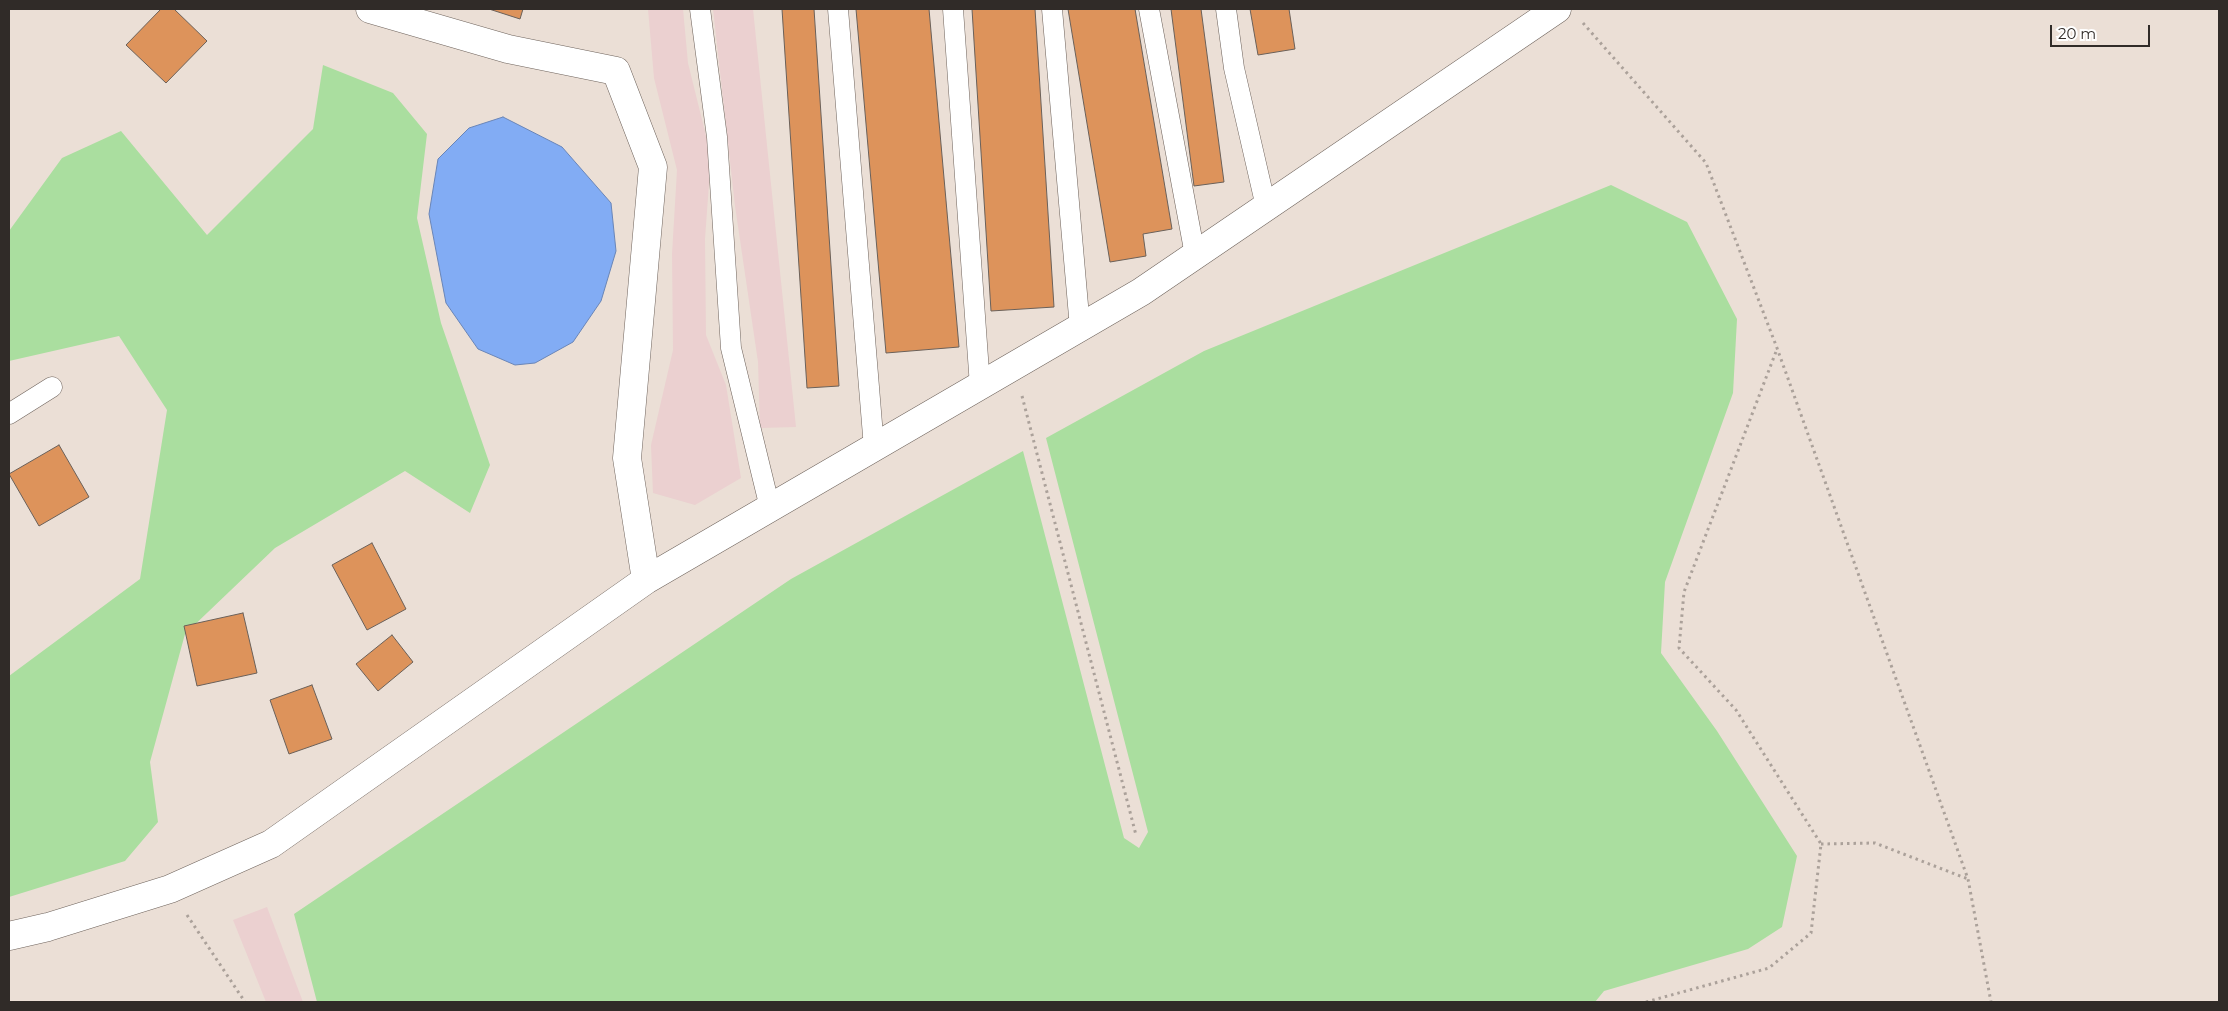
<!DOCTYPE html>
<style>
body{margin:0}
#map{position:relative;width:2228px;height:1011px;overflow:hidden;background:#ebdfd6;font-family:Montserrat,sans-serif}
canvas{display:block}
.frame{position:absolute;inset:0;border:10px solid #302b28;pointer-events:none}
.scale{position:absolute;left:2050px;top:25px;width:100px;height:22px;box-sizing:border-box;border:2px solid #302b28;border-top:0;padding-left:6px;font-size:15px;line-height:18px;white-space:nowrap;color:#302b28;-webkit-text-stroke:4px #fff;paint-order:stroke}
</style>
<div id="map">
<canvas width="2228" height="1011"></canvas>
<div class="frame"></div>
<div class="scale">20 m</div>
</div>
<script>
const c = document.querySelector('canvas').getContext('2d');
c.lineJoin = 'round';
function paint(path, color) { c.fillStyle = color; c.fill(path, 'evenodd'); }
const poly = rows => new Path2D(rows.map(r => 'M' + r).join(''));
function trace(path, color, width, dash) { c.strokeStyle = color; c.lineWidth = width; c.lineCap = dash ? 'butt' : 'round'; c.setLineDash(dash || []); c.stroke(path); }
const industrial = poly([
 [648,9,683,9,688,63,711,156,705,239,706,335,726,385,741,478,695,505,653,493,651,445,673,350,672,254,677,170,654,78],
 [713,9,753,9,796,427,760,428,758,362,735,206],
 [267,907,303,1002,266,1002,233,920]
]);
const green = poly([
 [323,65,393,93,427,134,417,218,441,323,490,465,470,513,405,471,275,548,185,634,150,762,158,822,125,861,9,897,9,676,140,579,167,410,119,336,9,361,9,231,62,158,121,131,207,235,313,129],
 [1611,185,1687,222,1737,319,1733,393,1665,582,1661,653,1717,731,1797,856,1782,927,1748,949,1604,991,1595,1002,317,1002,294,914,791,579,1023,451,1124,838,1139,848,1148,832,1046,438,1204,351]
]);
const water = poly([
 [503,117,562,147,611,203,616,251,601,301,573,342,535,363,515,365,478,349,446,303,429,214,438,159,469,128,503,117]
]);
const building = poly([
 [161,9,174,9,207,41,166,83,126,45,161,9],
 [489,9,523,9,520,19,489,9],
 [782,9,814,9,839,386,807,388,782,9],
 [856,9,929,9,959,347,886,353,856,9],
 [972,9,1035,9,1054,307,991,311,972,9],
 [1068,9,1135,9,1172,229,1143,234,1146,256,1110,262,1068,9],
 [1171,9,1201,9,1224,182,1194,186,1171,9],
 [1250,9,1289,9,1295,49,1258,55,1250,9],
 [59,445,89,497,39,526,9,474,59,445],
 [372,543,406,609,367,630,332,565,372,543],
 [243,613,257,673,197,686,184,626,243,613],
 [392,635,413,662,378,691,356,664,392,635],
 [312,685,332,739,289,754,270,700,312,685]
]);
const path = poly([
 [1583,23,1706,163,1777,348,1968,879,1991,1002],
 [1022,396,1136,835],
 [1821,844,1875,843,1968,879],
 [187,915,245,1002],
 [1646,1002,1769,968,1811,933,1821,844,1736,710,1679,648,1684,592,1777,349]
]);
const lane = poly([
 [700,9,717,137,731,348,770,508],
 [838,9,874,448],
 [953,9,980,386],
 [1052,9,1080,328],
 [1149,9,1195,255],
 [1226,9,1234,68,1266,207],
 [9,414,52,387]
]);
const street = poly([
 [370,9,508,49,616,71,653,167,627,458,646,580],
 [9,936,48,927,170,889,271,844,646,580,1141,292,1557,9]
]);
paint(industrial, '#ebd0d0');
paint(green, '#aade9f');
paint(water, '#82acf4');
trace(water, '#6985b7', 1);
paint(building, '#dd935b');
trace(building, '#6a6059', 1);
trace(lane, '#6e635c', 21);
trace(street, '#6e635c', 29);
trace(path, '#aba19a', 3, [2.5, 4]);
trace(lane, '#fff', 20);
trace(street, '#fff', 28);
</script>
